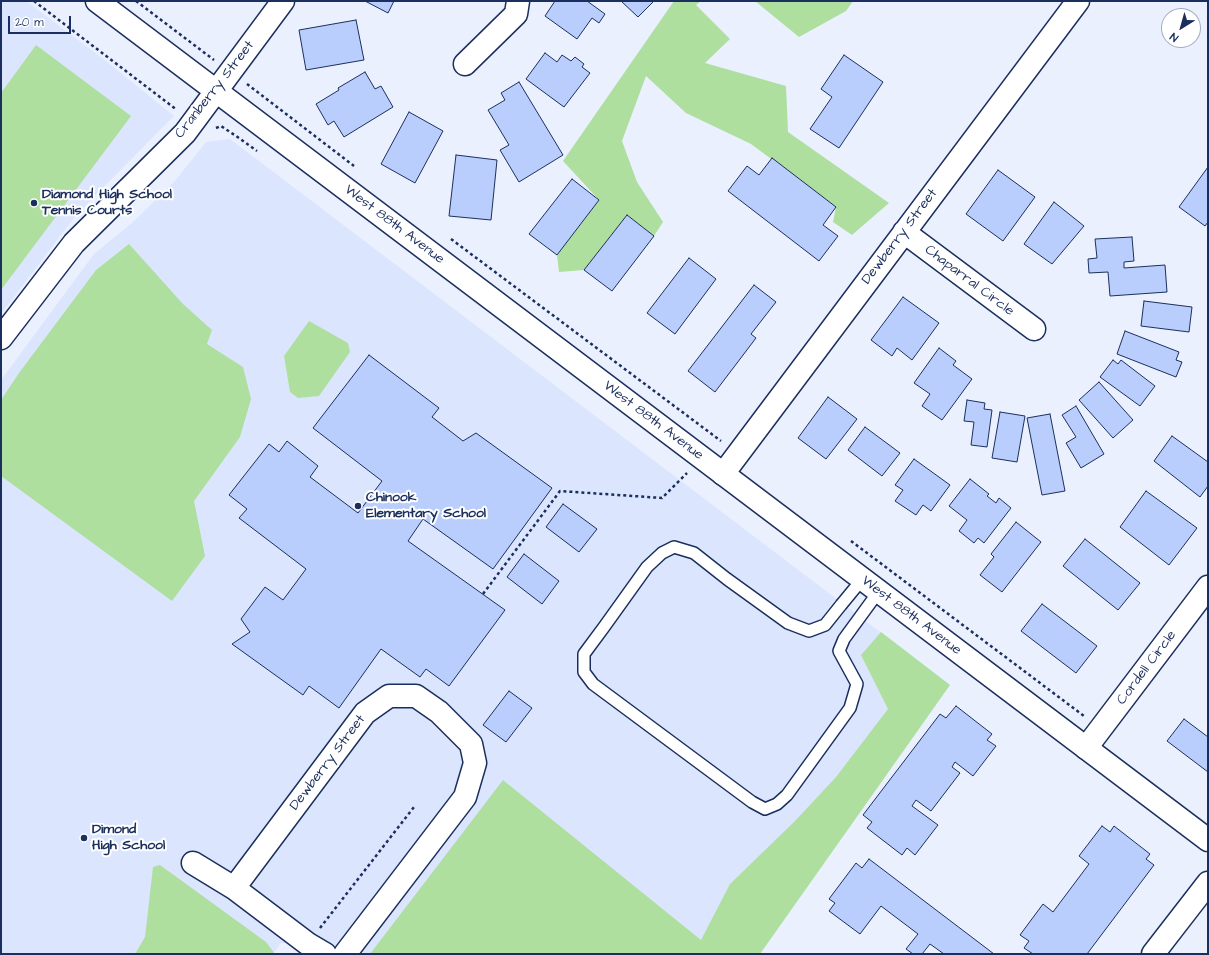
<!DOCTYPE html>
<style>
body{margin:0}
#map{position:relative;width:1209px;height:955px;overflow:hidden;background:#eaf0fe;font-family:"Architects Daughter",sans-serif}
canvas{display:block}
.frame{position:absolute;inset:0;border:2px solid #1b2f5e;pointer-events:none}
.north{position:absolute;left:1161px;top:8px;width:40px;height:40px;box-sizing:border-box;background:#fff;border:1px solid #a4acbf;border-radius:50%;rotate:217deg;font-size:11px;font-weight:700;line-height:16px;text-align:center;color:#1b2f5e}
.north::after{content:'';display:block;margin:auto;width:14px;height:18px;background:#1b2f5e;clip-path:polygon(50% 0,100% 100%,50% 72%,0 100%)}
.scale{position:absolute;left:8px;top:16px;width:63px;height:18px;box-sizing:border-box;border:2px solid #1b2f5e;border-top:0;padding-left:5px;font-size:12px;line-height:14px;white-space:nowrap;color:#1b2f5e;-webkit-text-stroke:3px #fff;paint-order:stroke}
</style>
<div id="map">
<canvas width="1209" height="955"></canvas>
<div class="frame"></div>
<div class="north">N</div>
<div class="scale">20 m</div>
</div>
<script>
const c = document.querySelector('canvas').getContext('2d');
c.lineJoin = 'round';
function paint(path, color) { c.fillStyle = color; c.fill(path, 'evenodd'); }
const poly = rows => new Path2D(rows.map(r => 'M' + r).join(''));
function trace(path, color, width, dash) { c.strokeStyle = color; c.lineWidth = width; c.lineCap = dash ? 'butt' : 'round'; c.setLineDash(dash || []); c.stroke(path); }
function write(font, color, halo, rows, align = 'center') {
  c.font = font + ' "Architects Daughter",sans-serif'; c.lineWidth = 4; c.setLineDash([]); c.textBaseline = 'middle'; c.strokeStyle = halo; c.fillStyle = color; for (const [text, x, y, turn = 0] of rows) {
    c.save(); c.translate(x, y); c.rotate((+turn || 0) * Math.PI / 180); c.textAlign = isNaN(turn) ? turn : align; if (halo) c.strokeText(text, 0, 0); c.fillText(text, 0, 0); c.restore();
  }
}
const built = poly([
 [1,1,26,1,106,61,174,116,77,214,1,314],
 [230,139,950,685,748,954,365,954,353,945,345,954,308,944,281,943,273,954,1,954,1,380,94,254,133,222,174,182,206,142]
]);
const green = poly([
 [674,1,701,1,696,5,730,39,705,63,786,86,788,132,889,203,852,235,833,222,836,207,751,144,686,113,646,76,622,141,637,182,663,222,654,236,627,215,584,270,559,272,557,255,599,200,563,161],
 [755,1,853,1,846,11,799,37],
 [36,45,131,116,1,290,1,93],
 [129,244,183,304,212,330,207,344,243,367,251,399,240,437,194,501,205,556,172,601,1,476,1,400,19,373,96,270],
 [309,321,348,343,350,352,319,396,298,398,290,392,284,356],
 [881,632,950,685,760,954,370,954,503,780,701,940,730,884,795,821,836,777,888,709,861,655],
 [160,865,266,942,275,954,135,954,145,937,153,867]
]);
const building = poly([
 [365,1,394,1,388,13,365,1],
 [555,1,587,1,605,14,599,23,592,18,577,39,545,16,555,1],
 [621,1,654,1,638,17,621,1],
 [356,20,364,60,306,70,299,30,356,20],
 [545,53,557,62,562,55,571,61,575,57,584,64,582,67,590,73,564,107,526,79,545,53],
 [844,55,883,82,839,148,810,129,832,97,821,89,844,55],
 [365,72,375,89,381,86,393,107,344,137,334,121,328,125,316,104,339,90,338,88,365,72],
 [519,82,563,155,519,182,500,150,509,145,488,110,505,100,501,93,519,82],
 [409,112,443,131,415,183,381,164,409,112],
 [456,155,497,160,491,220,449,216,456,155],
 [772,158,836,207,823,225,838,236,819,261,728,191,747,166,759,175,772,158],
 [1208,167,1208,222,1205,226,1179,207,1208,167],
 [998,170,1035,197,1003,241,966,214,998,170],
 [572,179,599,200,557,255,529,234,572,179],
 [1054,202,1084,226,1052,264,1024,244,1054,202],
 [627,215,654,236,612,291,584,270,627,215],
 [1132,237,1134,261,1124,262,1124,268,1165,265,1167,292,1110,296,1108,272,1089,273,1088,259,1097,258,1095,239,1132,237],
 [689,258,716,279,675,334,647,313,689,258],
 [754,285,776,302,751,334,756,338,715,392,688,371,754,285],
 [903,297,939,323,912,360,897,348,892,356,871,340,903,297],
 [1144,301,1192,307,1189,332,1141,326,1144,301],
 [1125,331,1179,352,1176,360,1182,362,1176,377,1117,354,1125,331],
 [939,348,956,361,953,365,972,379,942,420,922,406,930,394,914,383,939,348],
 [369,355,439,408,432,417,463,441,476,433,552,488,493,569,423,519,408,541,505,610,449,686,426,669,420,677,381,649,339,708,309,686,303,695,232,644,250,632,241,619,265,587,283,600,306,569,239,518,247,509,229,495,269,444,279,452,287,441,318,466,310,477,358,513,382,481,313,428,369,355],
 [1113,360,1118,364,1121,360,1155,386,1140,406,1100,377,1113,360],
 [1099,382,1133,420,1113,438,1079,400,1099,382],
 [828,397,857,419,826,459,798,438,828,397],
 [967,400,985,403,984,409,992,410,987,447,971,445,974,422,964,421,967,400],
 [1076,406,1104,454,1081,468,1066,443,1076,437,1062,415,1076,406],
 [1000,412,1025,416,1017,462,992,458,1000,412],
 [1050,414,1065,491,1042,495,1027,418,1050,414],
 [865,427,900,453,882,476,848,450,865,427],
 [1172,436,1208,462,1208,486,1200,497,1154,461,1172,436],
 [914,459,950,485,931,511,923,505,916,515,895,501,903,490,895,485,914,459],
 [970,479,989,494,987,496,996,503,999,498,1011,508,984,543,978,538,974,543,959,531,967,520,949,506,970,479],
 [1146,491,1197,528,1169,565,1120,527,1146,491],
 [563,504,597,529,579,552,546,527,563,504],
 [1016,522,1041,542,1002,592,980,575,994,557,991,554,1016,522],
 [1085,539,1140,583,1118,610,1063,566,1085,539],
 [524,554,559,581,542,604,507,577,524,554],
 [1042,604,1097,646,1076,673,1021,631,1042,604],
 [509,691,532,708,506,742,483,725,509,691],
 [956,706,992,734,987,740,996,746,973,776,955,762,952,767,960,773,931,811,916,800,912,806,938,825,915,855,907,848,902,855,867,828,872,822,863,815,940,714,946,718,956,706],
 [1184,719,1208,737,1208,772,1167,741,1184,719],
 [1102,826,1110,832,1114,826,1150,854,1146,859,1154,865,1087,954,1033,954,1024,948,1029,941,1020,935,1043,904,1053,912,1089,864,1079,856,1102,826],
 [869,859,994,954,944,954,930,944,922,954,913,954,906,949,918,934,881,906,860,934,829,911,835,903,829,899,856,863,862,868,869,859]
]);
const path = poly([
 [34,1,177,110],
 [136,1,214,60],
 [247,84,354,166],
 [216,128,221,126,236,136,257,151],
 [451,239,721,441],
 [851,541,1084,716],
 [483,594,560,491,662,498,687,473],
 [320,928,414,807]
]);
const service = poly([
 [841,605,825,625,809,631,788,623,727,579,694,553,674,547,662,553,647,567,604,627,584,654,584,672,593,684,752,802,765,809,777,804,787,795,850,708,857,684,839,651,844,639,879,591]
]);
const minor = poly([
 [465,64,516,14,518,1],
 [904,232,1034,329],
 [1,338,74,243,185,133,283,1],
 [723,474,1078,1],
 [1086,748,1208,587],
 [193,863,234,888,308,944,325,954],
 [234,888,365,713,389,696,416,696,439,712,471,744,475,763,465,797,345,954],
 [1153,954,1208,883]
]);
const tertiary = poly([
 [97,1,1208,840]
]);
const serviceBridge = poly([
 [841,605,855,588]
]);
const markers = [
 [34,203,4,"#1b2f5e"],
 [358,506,4,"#1b2f5e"],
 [84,838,4,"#1b2f5e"]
];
const streetNames = [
 ["Cranberry Street",215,90,-52],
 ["West 88th Avenue",394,225,37],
 ["Dewberry Street",900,237,-53],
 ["Chaparral Circle",969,281,37],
 ["West 88th Avenue",653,421,37],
 ["West 88th Avenue",911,616,37],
 ["Cordell Circle",1147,668,-53],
 ["Dewberry Street",328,763,-53]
];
const poiNames = [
 ["Diamond High School",42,195],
 ["Tennis Courts",42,211],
 ["Chinook",366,498],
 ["Elementary School",366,514],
 ["Dimond",92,830],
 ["High School",92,846]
];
paint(built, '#dbe6fe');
paint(green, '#aedf9f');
paint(building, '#b9cefd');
trace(building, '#1b2f5e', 1);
trace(service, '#1b2f5e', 14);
trace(minor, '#1b2f5e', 25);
trace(tertiary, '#1b2f5e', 25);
trace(path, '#1b2f5e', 2.5, [3, 3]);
trace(service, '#fff', 11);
trace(minor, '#fff', 22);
trace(tertiary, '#fff', 22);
trace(serviceBridge, '#1b2f5e', 14, []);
trace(serviceBridge, '#fff', 11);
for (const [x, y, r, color] of markers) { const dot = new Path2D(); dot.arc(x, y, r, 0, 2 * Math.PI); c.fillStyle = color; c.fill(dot); trace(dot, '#fff', 1.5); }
write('14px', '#1b2f5e', '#fff', streetNames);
write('bold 14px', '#1b2f5e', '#fff', poiNames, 'left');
</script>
